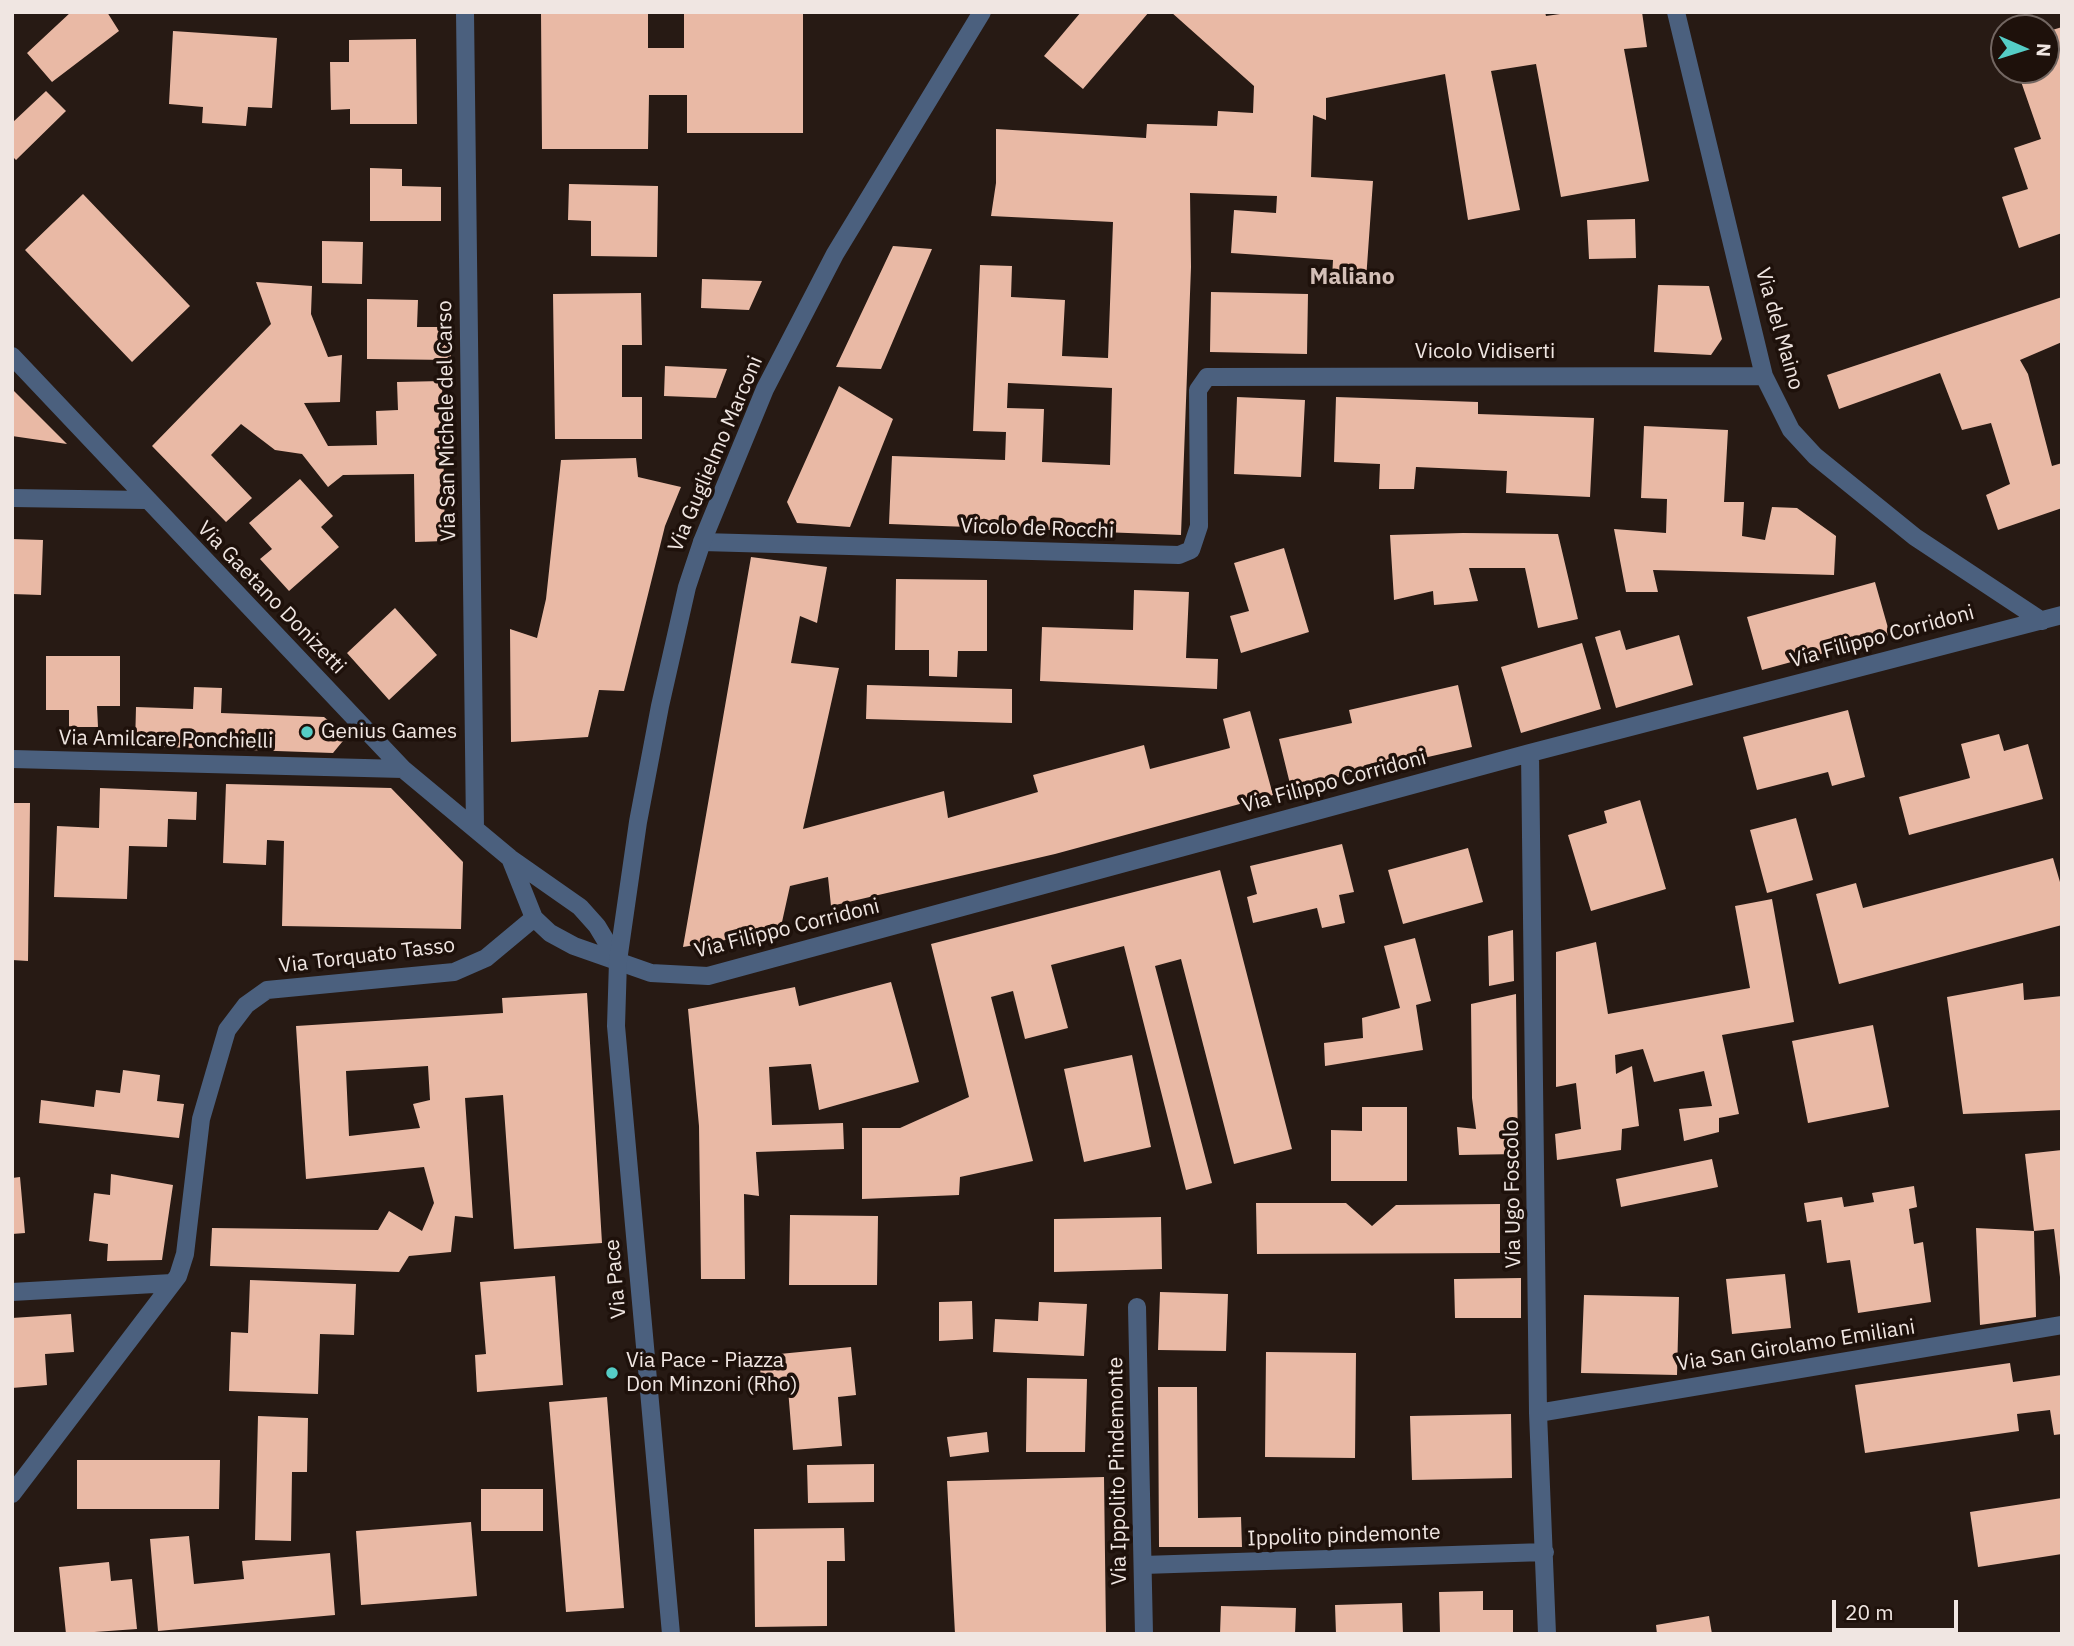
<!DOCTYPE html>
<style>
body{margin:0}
#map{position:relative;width:2074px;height:1646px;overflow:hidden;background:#271a14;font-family:"IBM Plex Sans",sans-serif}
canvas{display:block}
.frame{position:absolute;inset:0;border:14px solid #f0e6e2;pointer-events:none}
.north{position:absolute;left:1990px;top:14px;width:70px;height:70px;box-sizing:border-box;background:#1e110b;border:2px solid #726661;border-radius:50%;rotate:93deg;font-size:19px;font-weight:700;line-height:28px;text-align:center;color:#f0e6e2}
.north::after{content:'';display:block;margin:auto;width:24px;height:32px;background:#55cdc6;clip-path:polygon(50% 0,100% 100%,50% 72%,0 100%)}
.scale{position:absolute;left:1832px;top:1600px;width:126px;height:32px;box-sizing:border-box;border:4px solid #f0e6e2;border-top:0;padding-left:9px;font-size:21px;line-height:24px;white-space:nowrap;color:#f0e6e2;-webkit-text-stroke:5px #1e110b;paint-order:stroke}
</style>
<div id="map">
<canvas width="2074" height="1646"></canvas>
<div class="frame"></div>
<div class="north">N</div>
<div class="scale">20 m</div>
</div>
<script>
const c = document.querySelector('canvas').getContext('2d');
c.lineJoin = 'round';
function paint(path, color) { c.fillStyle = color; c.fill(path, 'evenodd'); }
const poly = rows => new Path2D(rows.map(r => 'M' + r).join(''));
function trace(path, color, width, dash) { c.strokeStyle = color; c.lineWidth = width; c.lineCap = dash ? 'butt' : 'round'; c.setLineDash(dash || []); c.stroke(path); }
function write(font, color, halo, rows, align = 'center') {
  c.font = font + ' "IBM Plex Sans",sans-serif'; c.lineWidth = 7; c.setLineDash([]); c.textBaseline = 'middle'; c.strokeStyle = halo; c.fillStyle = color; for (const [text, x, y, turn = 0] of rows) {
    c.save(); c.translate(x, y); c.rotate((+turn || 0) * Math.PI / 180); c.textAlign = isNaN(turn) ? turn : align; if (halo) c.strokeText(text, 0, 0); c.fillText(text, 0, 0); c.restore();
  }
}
const building = poly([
 [71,12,107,12,119,31,52,82,27,53],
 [541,12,648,12,648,48,684,48,684,12,803,12,803,133,687,133,687,95,649,95,648,149,542,149],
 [1081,12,1149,12,1083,89,1044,56],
 [1171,12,1545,12,1546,16,1574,12,1642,12,1647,47,1624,49,1649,181,1561,197,1536,64,1491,71,1520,210,1468,220,1445,74,1326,98,1326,120,1313,115,1311,177,1373,181,1366,280,1332,278,1333,260,1231,253,1234,210,1276,213,1277,196,1190,193,1191,267,1181,535,889,524,892,456,1005,460,1006,432,973,431,980,265,1012,266,1011,297,1065,300,1062,356,1108,358,1113,222,991,216,996,183,996,129,1146,138,1147,124,1217,126,1218,111,1253,113,1254,86],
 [1008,383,1112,388,1110,465,1042,462,1044,409,1007,408],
 [2062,27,2062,233,2019,248,2002,197,2028,189,2014,148,2041,139,2017,70,2046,70,2046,32],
 [173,31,277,38,272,108,248,107,246,126,202,123,203,107,169,104],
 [416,39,417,124,350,124,350,109,331,110,330,62,349,62,349,40],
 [46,91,66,111,16,160,12,156,12,123],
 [370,168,402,169,402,186,441,187,441,221,370,221],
 [569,184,658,186,657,257,591,256,591,221,568,220],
 [83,194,190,306,132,362,25,250],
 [1635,219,1636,258,1589,259,1587,220],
 [322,241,363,242,362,284,322,283],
 [893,246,932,249,881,369,836,367],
 [702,279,762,281,749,310,701,308],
 [256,282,312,286,311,314,328,357,342,355,340,402,304,403,328,446,377,445,376,411,398,410,397,382,442,381,445,541,415,542,414,474,343,475,328,487,302,454,275,450,241,424,211,455,252,498,226,522,152,446,271,324],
 [1658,285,1709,286,1722,339,1711,355,1654,352],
 [1211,292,1308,294,1307,354,1210,352],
 [641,293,642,345,622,345,622,397,642,397,642,439,555,439,553,294],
 [2062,297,2062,342,2020,360,2028,374,2052,466,2062,463,2062,508,1998,530,1986,495,2010,484,1991,423,1962,430,1940,373,1839,409,1827,375],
 [367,299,418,300,417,327,451,327,451,360,367,359],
 [665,366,727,369,716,398,664,396],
 [839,386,893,419,850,527,797,523,787,502],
 [12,389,67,444,12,436],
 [1237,397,1305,400,1301,477,1234,474],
 [1336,397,1478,402,1478,414,1594,418,1590,497,1506,493,1507,471,1416,467,1414,489,1379,489,1380,464,1334,462],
 [1644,426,1728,430,1724,502,1744,502,1742,536,1765,540,1772,507,1797,508,1836,536,1834,575,1653,570,1658,592,1626,592,1614,529,1666,533,1667,499,1641,498],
 [636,458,638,477,681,487,665,526,624,691,599,690,588,737,511,742,510,629,537,638,546,599,561,460],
 [300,479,333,516,321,527,339,547,289,591,260,559,272,549,249,523],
 [1463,533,1558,534,1578,619,1538,628,1525,568,1469,568,1478,601,1434,605,1433,591,1394,600,1390,535],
 [12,539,43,540,41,595,12,594],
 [1284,548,1309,632,1241,653,1230,616,1249,611,1234,563],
 [751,557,827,567,817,623,800,616,791,663,839,668,803,829,944,791,948,818,1038,792,1033,775,1144,745,1150,769,1230,748,1223,719,1250,711,1273,795,1055,854,831,906,828,877,790,886,780,931,683,947],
 [896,579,987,580,987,651,958,651,957,677,929,676,929,650,895,650],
 [1875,582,1890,635,1762,670,1747,617],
 [1134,590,1189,592,1186,658,1218,659,1217,689,1040,681,1042,627,1133,630],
 [395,608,437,655,389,700,347,653],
 [1620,630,1626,650,1679,635,1693,685,1616,708,1595,637],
 [1582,643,1601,709,1521,733,1501,667],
 [46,656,120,656,120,706,97,706,98,727,69,727,69,710,46,710],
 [867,685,1012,689,1012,723,866,719],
 [1458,685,1472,747,1291,788,1279,739,1352,723,1349,710],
 [194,687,222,688,221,713,324,717,347,736,333,753,135,746,136,707,193,709],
 [1848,710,1865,777,1832,786,1828,772,1757,790,1743,737],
 [1999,734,2004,751,2028,744,2043,799,1909,835,1899,797,1970,778,1961,744],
 [226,784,391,788,463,862,461,929,282,926,284,841,267,840,266,865,223,863],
 [100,788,197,792,196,820,168,819,167,847,129,846,127,899,54,897,57,826,99,828],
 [1640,800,1666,889,1591,911,1568,835,1607,823,1604,811],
 [12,803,30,803,28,961,12,960],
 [1796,818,1813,880,1767,893,1750,830],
 [1342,844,1354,892,1339,895,1345,923,1322,928,1317,908,1253,923,1247,897,1257,894,1250,866],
 [1468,848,1483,902,1403,924,1388,870],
 [2053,858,2062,889,2062,925,1839,984,1816,894,1856,883,1863,908],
 [1220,870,1292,1149,1234,1164,1181,959,1155,966,1212,1183,1186,1190,1124,946,1051,965,1068,1028,1025,1039,1013,991,991,997,1033,1161,960,1177,959,1195,862,1199,862,1128,900,1128,969,1097,931,944],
 [1772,899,1794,1022,1722,1035,1739,1114,1719,1118,1719,1132,1684,1141,1679,1109,1712,1106,1704,1071,1654,1082,1643,1049,1615,1055,1616,1074,1632,1066,1639,1126,1622,1129,1621,1150,1557,1160,1555,1134,1581,1129,1576,1083,1556,1087,1556,952,1596,942,1608,1014,1750,988,1735,906],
 [1513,930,1514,981,1489,986,1488,936],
 [1415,938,1431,1001,1416,1005,1423,1050,1325,1066,1324,1043,1363,1038,1362,1018,1400,1008,1384,946],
 [891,982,919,1082,819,1110,811,1064,769,1067,772,1125,843,1123,844,1149,756,1152,759,1196,744,1194,745,1279,701,1279,699,1126,688,1009,795,987,799,1006],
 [2023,983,2024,1000,2062,996,2062,1110,1963,1114,1947,997],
 [587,993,602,1243,514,1249,503,1095,465,1098,473,1218,455,1216,451,1252,409,1256,399,1272,210,1266,212,1228,378,1230,389,1211,422,1231,434,1203,424,1167,306,1179,296,1026,503,1013,502,998],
 [428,1066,430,1100,413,1104,420,1128,349,1136,346,1071],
 [1516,994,1518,1154,1459,1155,1457,1127,1476,1129,1472,1098,1471,1004],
 [1873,1025,1889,1107,1808,1123,1792,1041],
 [1132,1055,1151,1147,1084,1162,1064,1069],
 [123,1070,160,1075,157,1101,184,1104,179,1138,39,1123,41,1100,94,1107,96,1090,120,1093],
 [1362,1107,1407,1107,1407,1181,1331,1181,1331,1130,1362,1131],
 [2062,1150,2062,1277,2060,1277,2054,1229,2034,1231,2025,1154],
 [1712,1159,1718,1187,1621,1207,1616,1179],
 [111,1174,173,1185,162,1260,107,1261,108,1244,89,1241,94,1193,110,1195],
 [20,1177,25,1233,12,1234,12,1178],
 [1914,1186,1917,1207,1909,1209,1914,1244,1923,1242,1931,1302,1858,1313,1850,1260,1827,1263,1821,1220,1807,1222,1804,1203,1842,1197,1844,1207,1874,1202,1872,1193],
 [1256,1203,1346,1203,1372,1226,1396,1205,1500,1204,1500,1253,1257,1254],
 [790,1215,878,1216,877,1285,789,1285],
 [1161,1217,1162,1269,1054,1272,1054,1219],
 [1976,1228,2034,1231,2036,1317,1980,1325],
 [1785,1274,1791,1328,1732,1334,1726,1279],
 [555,1276,563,1385,477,1392,475,1355,486,1354,480,1282],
 [1521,1278,1521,1318,1455,1318,1454,1279],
 [250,1280,356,1284,354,1335,320,1334,318,1394,229,1391,231,1332,248,1333],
 [1160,1292,1228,1294,1226,1351,1158,1350],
 [1584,1295,1679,1297,1677,1375,1581,1373],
 [972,1301,973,1339,939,1341,939,1302],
 [1039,1302,1087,1304,1084,1356,993,1352,995,1319,1038,1321],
 [71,1314,74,1352,45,1354,47,1385,12,1388,12,1318],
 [851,1347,856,1395,838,1397,842,1446,793,1450,788,1389,762,1391,759,1356],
 [1266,1352,1356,1353,1355,1458,1265,1457],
 [2010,1363,2013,1382,2062,1375,2062,1434,2054,1435,2050,1410,2017,1414,2019,1431,1865,1453,1855,1385],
 [1027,1378,1087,1379,1085,1452,1026,1452],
 [1158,1387,1197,1387,1198,1518,1241,1517,1242,1547,1159,1547],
 [607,1397,624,1608,566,1612,549,1402],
 [1511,1414,1512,1478,1412,1480,1410,1416],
 [258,1416,308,1418,307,1472,292,1472,291,1541,255,1540],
 [987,1432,989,1452,950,1457,947,1437],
 [77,1460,220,1460,219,1509,77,1509],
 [874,1464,874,1502,808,1503,807,1465],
 [1104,1477,1106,1634,955,1634,947,1481],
 [481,1489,543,1489,543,1531,481,1531],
 [2062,1498,2062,1554,1978,1567,1970,1512],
 [471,1522,477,1596,361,1605,356,1531],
 [844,1528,845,1561,827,1561,827,1626,755,1627,754,1529],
 [189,1536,194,1584,244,1579,242,1561,330,1553,335,1615,158,1631,150,1539],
 [109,1562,111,1581,132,1579,137,1629,66,1634,59,1567],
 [1483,1591,1483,1610,1513,1610,1513,1634,1440,1634,1439,1592],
 [1402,1603,1403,1634,1336,1634,1335,1605],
 [1221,1606,1296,1608,1295,1634,1220,1634],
 [1709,1616,1712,1634,1657,1634,1656,1625]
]);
const minor = poly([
 [465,12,475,829],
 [1676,12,1764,376,1791,430,1815,456,1915,537,2042,621],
 [12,356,403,769,510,858,580,907,597,926,618,961],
 [12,498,146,500],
 [702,542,1179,555,1191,550,1199,526,1198,390,1207,377,1764,376],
 [1530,753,1538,1413,1547,1634],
 [12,759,403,769],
 [510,858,534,918,550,933,574,946,651,973,708,976,1530,753,2062,615],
 [12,1292,172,1283],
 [1137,1307,1144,1634],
 [1538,1413,2062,1325],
 [12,1494,178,1276,185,1254,201,1119,227,1030,246,1005,267,990,454,972,486,958,534,918],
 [1143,1565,1545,1552]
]);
const tertiary = poly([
 [671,1634,616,1026,618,961,638,822,660,706,687,587,702,542,765,389,835,254,982,12]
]);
const markers = [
 [307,732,7,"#55cdc6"],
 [612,1373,7,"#55cdc6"]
];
const streetNames = [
 ["Via del Maino",1779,329,74],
 ["Vicolo Vidiserti",1485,352],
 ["Via San Michele del Carso",447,421,-91],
 ["Via Guglielmo Marconi",716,454,-67],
 ["Vicolo de Rocchi",1037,529,2],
 ["Via Gaetano Donizetti",271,598,46],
 ["Via Filippo Corridoni",1882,637,-15],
 ["Via Amilcare Ponchielli",166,740,1],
 ["Via Filippo Corridoni",1334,782,-15],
 ["Via Filippo Corridoni",787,929,-14],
 ["Via Torquato Tasso",367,956,-7],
 ["Via Ugo Foscolo",1513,1194,-91],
 ["Via Pace",616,1279,-95],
 ["Via San Girolamo Emiliani",1796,1346,-9],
 ["Via Ippolito Pindemonte",1118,1471,-91],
 ["Ippolito pindemonte",1344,1536,-2]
];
const poiNames = [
 ["Genius Games",321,732],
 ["Via Pace - Piazza",626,1361],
 ["Don Minzoni (Rho)",626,1385]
];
const neighbourhoodNames = [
 ["Maliano",1352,277]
];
paint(building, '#e9b9a5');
trace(minor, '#4b607e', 18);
trace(tertiary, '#4b607e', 18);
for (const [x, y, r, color] of markers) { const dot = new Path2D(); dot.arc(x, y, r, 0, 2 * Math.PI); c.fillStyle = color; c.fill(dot); trace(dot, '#1e110b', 2.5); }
write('21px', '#f0e6e2', '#1e110b', streetNames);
write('21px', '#f0e6e2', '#1e110b', poiNames, 'left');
write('bold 23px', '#d3bfb7', '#1e110b', neighbourhoodNames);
</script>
